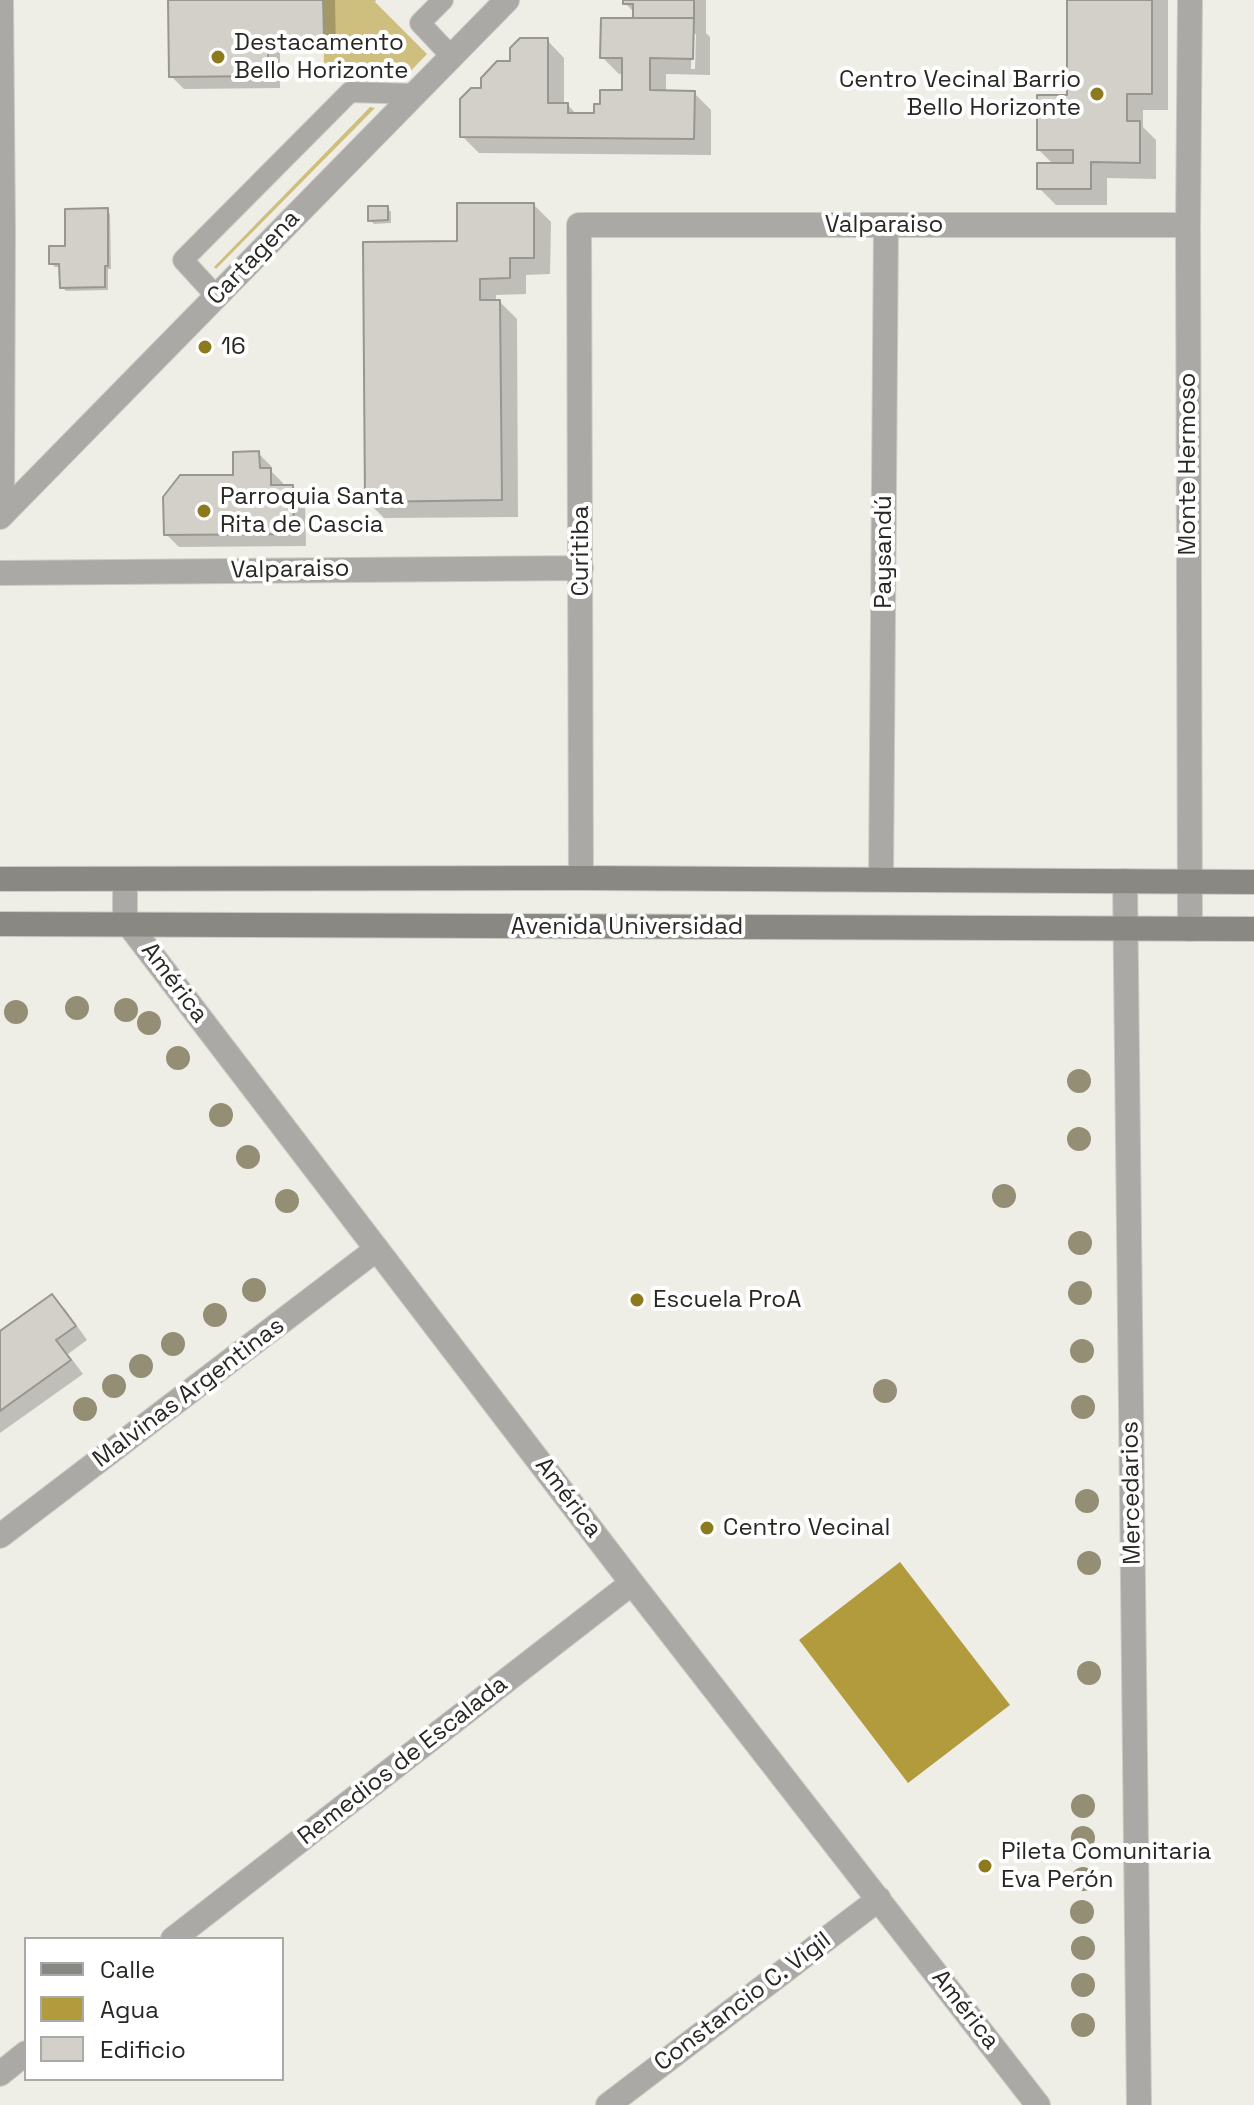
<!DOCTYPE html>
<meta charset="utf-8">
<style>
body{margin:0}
#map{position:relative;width:1254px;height:2105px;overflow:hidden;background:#efeee6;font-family:"Space Grotesk",sans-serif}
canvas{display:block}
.legend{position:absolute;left:24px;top:1937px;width:260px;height:144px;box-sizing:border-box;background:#fff;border:2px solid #a9a9a7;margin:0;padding:10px 14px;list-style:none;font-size:24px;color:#282724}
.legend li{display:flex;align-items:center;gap:16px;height:40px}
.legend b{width:40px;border:2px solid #a9a9a7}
</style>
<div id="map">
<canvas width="1254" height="2105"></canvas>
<ul class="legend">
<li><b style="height:10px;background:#898883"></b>Calle</li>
<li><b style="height:22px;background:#b29b3c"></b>Agua</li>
<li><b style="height:22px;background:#d2d0c8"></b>Edificio</li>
</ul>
</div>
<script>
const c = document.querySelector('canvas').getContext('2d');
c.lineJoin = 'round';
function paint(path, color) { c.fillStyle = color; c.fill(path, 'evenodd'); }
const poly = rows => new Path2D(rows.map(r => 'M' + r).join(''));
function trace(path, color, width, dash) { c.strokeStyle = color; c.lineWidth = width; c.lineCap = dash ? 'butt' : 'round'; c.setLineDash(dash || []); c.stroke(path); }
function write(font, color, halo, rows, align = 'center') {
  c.font = font + ' "Space Grotesk",sans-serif'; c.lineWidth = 8; c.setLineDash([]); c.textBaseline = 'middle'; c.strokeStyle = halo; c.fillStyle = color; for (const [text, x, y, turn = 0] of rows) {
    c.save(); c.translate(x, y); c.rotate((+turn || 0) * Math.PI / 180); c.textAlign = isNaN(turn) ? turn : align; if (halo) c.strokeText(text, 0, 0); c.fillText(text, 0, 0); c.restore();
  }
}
const green = poly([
 [323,0,376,0,375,2,427,54,405,77,324,73],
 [370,107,375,108,216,269,214,267]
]);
const water = poly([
 [900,1562,1010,1705,908,1783,799,1640]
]);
const shadow = poly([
 [170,0,335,0,336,50,280,50,280,88,184,89,171,76],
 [625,0,706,0,706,33,710,37,710,75,666,74,666,92,694,93,711,110,711,155,479,153,462,136,483,90,512,63,547,40,564,58,564,105,568,105,577,115,596,115,623,92,624,74,619,74,602,57,635,20,635,13,625,3],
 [692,34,696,34,695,69,691,69],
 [1069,0,1168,0,1168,110,1143,110,1143,127,1156,140,1156,179,1107,178,1107,205,1056,205,1039,188,1054,165,1039,150,1069,97],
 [534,205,551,222,550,274,526,275,526,294,496,295,496,302,500,302,517,319,518,517,384,518,367,501,459,243],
 [387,208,391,212,391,223,374,224,370,220],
 [107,210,110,214,111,269,108,269,108,290,66,291,62,287,61,267,55,267,51,263],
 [258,453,271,466,272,472,283,483,283,487,292,487,305,500,306,546,179,547,166,534,235,477],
 [52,1296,65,1309,87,1340,68,1354,83,1374,0,1433,0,1334]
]);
const building = poly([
 [168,0,323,0,324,38,268,38,268,76,169,77,168,0],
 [623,0,694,0,694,18,633,18,633,4,623,4,623,0],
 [1067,0,1152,0,1152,94,1127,94,1127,121,1140,121,1140,163,1091,162,1091,189,1037,189,1037,163,1073,163,1073,150,1037,150,1037,95,1067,95,1067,0],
 [601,18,694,18,693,59,650,58,650,90,695,91,694,139,460,137,460,99,471,88,481,88,481,78,497,61,510,61,510,48,520,38,548,38,548,103,568,103,568,113,594,113,594,104,600,104,600,90,622,90,622,58,600,58,601,18],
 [457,203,534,203,534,258,510,258,510,278,480,279,480,300,500,300,502,500,365,502,363,242,457,241,457,203],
 [368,206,388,206,388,220,368,221,368,206],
 [108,208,108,266,105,266,105,287,60,288,59,264,49,264,49,246,65,246,65,209,108,208],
 [259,451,260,468,271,468,271,485,293,485,294,534,164,535,163,497,180,475,233,475,233,452,259,451],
 [52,1294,76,1326,56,1340,71,1360,0,1411,0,1331,52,1294]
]);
const lane = poly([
 [443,0,420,23,451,56],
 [216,296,183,260,350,92,415,94]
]);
const street = poly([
 [2,515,507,0],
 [0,517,2,515,3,229,1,0],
 [0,573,581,568],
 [581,878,579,225,1188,225],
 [125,879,125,913,129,925,632,1583,1038,2105],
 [881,879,886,225],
 [1125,881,1139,2105],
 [1190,929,1188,225,1190,0],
 [0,1536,377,1249],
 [173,1939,632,1583],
 [0,2074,26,2053],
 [608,2105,879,1899]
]);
const secondary = poly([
 [0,879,581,878,1254,882],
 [0,924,1254,929]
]);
const trees = [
 [77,1008],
 [126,1010],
 [16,1012],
 [149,1023],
 [178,1058],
 [1079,1081],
 [221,1115],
 [1079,1139],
 [248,1157],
 [1004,1196],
 [287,1201],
 [1080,1243],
 [254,1290],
 [1080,1293],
 [215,1315],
 [173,1344],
 [1082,1351],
 [141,1366],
 [114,1386],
 [885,1391],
 [1083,1407],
 [85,1409],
 [1087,1501],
 [1089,1563],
 [1089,1673],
 [1083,1806],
 [1083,1838],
 [1083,1879],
 [1082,1912],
 [1083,1948],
 [1083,1985],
 [1083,2025]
];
const markers = [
 [218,57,8,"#8d791e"],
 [1097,94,8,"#8d791e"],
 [205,347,8,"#8d791e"],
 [204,511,8,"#8d791e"],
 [637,1300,8,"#8d791e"],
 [707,1528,8,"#8d791e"],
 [985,1866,8,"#8d791e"]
];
const poiNames = [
 ["Destacamento",234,43],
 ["Bello Horizonte",234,71],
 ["Centro Vecinal Barrio",1081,80,"right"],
 ["Bello Horizonte",1081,108,"right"],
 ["16",221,347],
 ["Parroquia Santa",220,497],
 ["Rita de Cascia",220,525],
 ["Escuela ProA",653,1300],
 ["Centro Vecinal",723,1528],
 ["Pileta Comunitaria",1001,1852],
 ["Eva Perón",1001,1880]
];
const streetNames = [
 ["Valparaiso",884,225],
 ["Cartagena",254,258,-46],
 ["Monte Hermoso",1188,464,-90],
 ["Curitiba",581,551,-90],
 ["Paysandú",884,552,-90],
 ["Valparaiso",290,570,-1],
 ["Avenida Universidad",627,927],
 ["América",174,983,53],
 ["Malvinas Argentinas",189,1393,-37],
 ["Mercedarios",1132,1493,-91],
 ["América",568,1498,53],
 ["Remedios de Escalada",403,1761,-38],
 ["Constancio C. Vigil",743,2002,-37],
 ["América",965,2010,52]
];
paint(green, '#cfbf7f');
paint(water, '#b29b3c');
paint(shadow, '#0003');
paint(building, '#d2d0c8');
trace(building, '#98968f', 2);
trace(lane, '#cbcac3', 22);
trace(street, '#cbcac3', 26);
trace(secondary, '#cbcac3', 26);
trace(lane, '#aaa9a6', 20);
trace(street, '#aaa9a6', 24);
trace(secondary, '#898883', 24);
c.fillStyle = '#948e75';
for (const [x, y] of trees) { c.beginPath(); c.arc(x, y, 12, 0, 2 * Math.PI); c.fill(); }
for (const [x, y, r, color] of markers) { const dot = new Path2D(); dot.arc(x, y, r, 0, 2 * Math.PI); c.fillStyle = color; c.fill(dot); trace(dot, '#fff', 3); }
write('24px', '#282724', '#fff', poiNames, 'left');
write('24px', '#282724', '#fff', streetNames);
</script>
